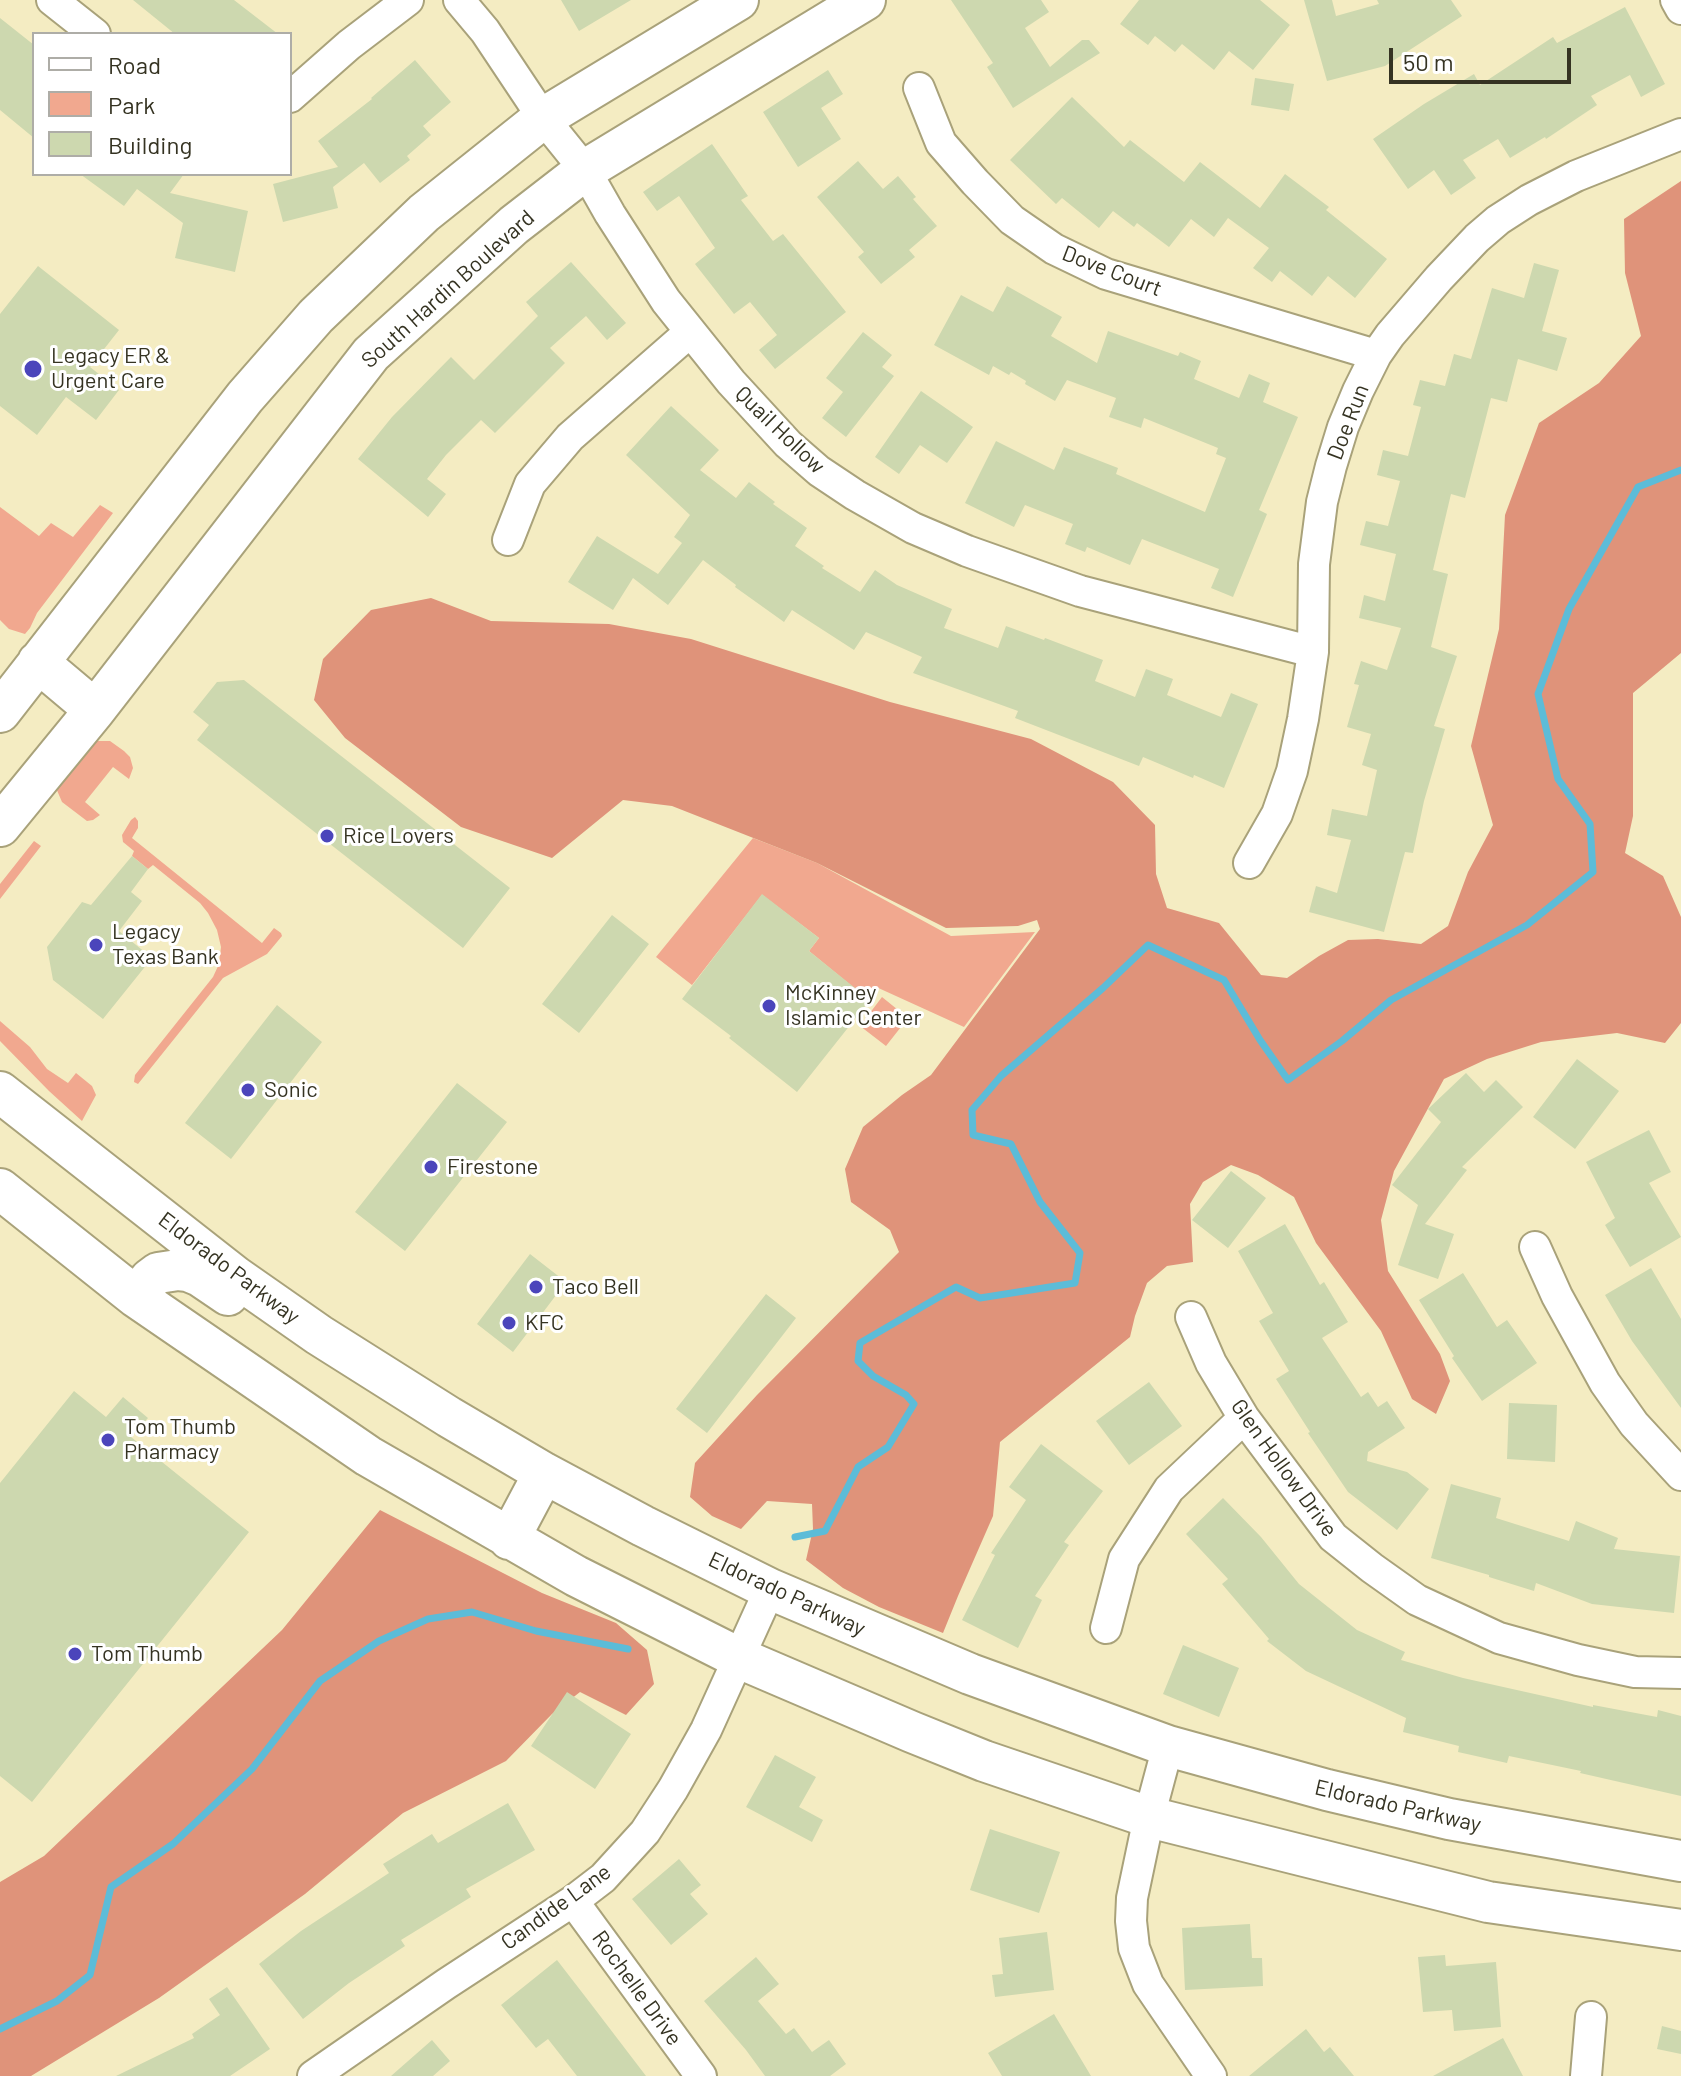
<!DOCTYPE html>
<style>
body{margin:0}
#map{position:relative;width:1681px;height:2076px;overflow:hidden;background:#f4ecc2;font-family:Barlow,sans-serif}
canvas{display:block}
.legend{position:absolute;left:32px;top:32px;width:260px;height:144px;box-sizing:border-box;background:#fff;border:2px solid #aeada7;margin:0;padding:10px 14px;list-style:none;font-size:24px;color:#353322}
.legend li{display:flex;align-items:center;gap:16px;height:40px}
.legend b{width:40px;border:2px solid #aeada7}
.scale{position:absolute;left:1389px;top:48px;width:182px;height:36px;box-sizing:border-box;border:4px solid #353322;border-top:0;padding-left:10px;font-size:24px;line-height:28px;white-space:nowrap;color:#353322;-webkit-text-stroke:6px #fff;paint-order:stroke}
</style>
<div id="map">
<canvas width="1681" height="2076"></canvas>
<ul class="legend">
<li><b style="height:10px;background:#fff"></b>Road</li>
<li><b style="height:22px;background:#f1a88f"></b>Park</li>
<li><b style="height:22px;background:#cdd8af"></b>Building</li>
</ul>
<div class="scale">50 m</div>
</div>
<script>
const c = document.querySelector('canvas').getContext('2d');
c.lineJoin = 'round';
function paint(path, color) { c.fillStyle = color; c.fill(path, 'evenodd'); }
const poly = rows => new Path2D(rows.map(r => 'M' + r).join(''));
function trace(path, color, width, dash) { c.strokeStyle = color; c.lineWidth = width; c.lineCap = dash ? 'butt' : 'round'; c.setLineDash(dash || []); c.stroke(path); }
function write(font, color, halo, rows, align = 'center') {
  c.font = font + ' Barlow,sans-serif'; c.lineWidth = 6; c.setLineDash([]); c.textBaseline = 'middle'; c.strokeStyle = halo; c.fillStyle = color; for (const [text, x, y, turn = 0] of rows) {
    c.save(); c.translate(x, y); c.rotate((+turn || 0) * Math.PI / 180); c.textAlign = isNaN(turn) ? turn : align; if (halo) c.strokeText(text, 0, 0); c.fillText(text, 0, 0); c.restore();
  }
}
const green = poly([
 [100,505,113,513,37,613,30,628,25,634,9,629,0,620,0,507,39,536,51,523,73,537],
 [95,741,110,741,124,751,130,757,133,768,129,779,113,767,85,802,100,815,93,820,87,821,62,802,56,788],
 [135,817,138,821,138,828,132,838,262,943,274,928,281,933,282,936,267,954,223,978,138,1084,134,1082,135,1075,213,977,219,964,221,947,217,930,208,913,200,903,153,865,148,869,132,856,134,851,123,842,122,835,131,820],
 [753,838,817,863,951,936,1035,932,964,1027,874,986,865,997,809,951,819,938,762,895,692,985,656,957],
 [34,841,41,846,0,899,0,884],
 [882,997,908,1018,886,1046,860,1026],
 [0,1021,30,1047,47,1069,68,1083,76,1073,92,1086,96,1095,82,1121,49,1091,0,1041]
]);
const forest = poly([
 [1681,181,1681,653,1633,693,1633,816,1625,853,1663,876,1681,917,1681,1023,1665,1043,1617,1033,1541,1042,1487,1059,1444,1079,1394,1171,1381,1220,1388,1271,1440,1354,1450,1381,1436,1414,1412,1399,1381,1331,1316,1243,1294,1197,1258,1175,1231,1165,1203,1182,1190,1204,1193,1262,1167,1266,1147,1283,1135,1316,1130,1337,1000,1442,993,1516,958,1596,943,1633,879,1607,843,1588,806,1560,813,1529,812,1504,767,1501,741,1529,712,1516,690,1497,695,1463,757,1395,899,1252,890,1230,851,1202,845,1169,863,1127,902,1095,931,1075,1040,929,1037,920,1018,926,946,928,817,863,672,806,623,800,552,858,461,827,345,738,314,700,323,659,371,610,431,598,491,621,609,624,691,639,890,702,1031,739,1113,782,1155,825,1156,874,1167,908,1219,923,1261,975,1287,978,1319,956,1348,940,1378,939,1421,944,1448,926,1468,872,1493,825,1471,746,1499,629,1505,515,1539,423,1599,383,1641,336,1625,273,1624,219],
 [380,1510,542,1593,616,1623,647,1650,654,1684,626,1715,580,1692,552,1714,506,1761,403,1813,305,1894,159,1998,31,2076,0,2076,0,1882,44,1856,282,1630]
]);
const stream = poly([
 [795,1537,825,1531,858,1467,888,1447,914,1404,906,1395,873,1376,858,1361,860,1343,956,1287,980,1298,1075,1283,1080,1253,1040,1202,1011,1144,973,1135,972,1110,1001,1076,1103,988,1148,945,1224,980,1260,1040,1288,1080,1342,1041,1391,1000,1527,925,1593,872,1590,824,1558,779,1538,694,1569,609,1638,487,1681,470],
 [0,2029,57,2001,90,1975,111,1887,173,1844,252,1769,320,1681,379,1641,428,1619,472,1612,536,1631,628,1649]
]);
const building = poly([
 [133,0,234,0,278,34,175,34],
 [561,0,631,0,579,31],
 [951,0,1041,0,1049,12,1025,28,1050,67,1082,40,1089,40,1100,53,1013,108,987,67,993,63],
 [1139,0,1260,0,1290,25,1253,70,1229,51,1214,70,1182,44,1175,52,1155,36,1148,45,1120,24],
 [1304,0,1332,0,1336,16,1379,4,1377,0,1451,0,1462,16,1385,66,1327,81],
 [1625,7,1665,84,1641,97,1630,75,1591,96,1597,105,1546,139,1545,137,1510,158,1498,139,1463,160,1476,178,1451,195,1434,170,1408,189,1373,139,1424,104,1474,74,1480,85,1553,37,1557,43],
 [0,18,34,45,34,138,0,110],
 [415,60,451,102,423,126,431,135,407,156,410,160,380,183,364,163,333,187,338,208,283,222,273,184,338,167,318,141,372,99,371,98],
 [828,70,843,94,821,108,841,139,798,167,763,112],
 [1255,78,1294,84,1289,111,1251,105],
 [1072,97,1124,147,1130,140,1184,182,1200,162,1260,208,1285,174,1329,207,1326,210,1387,259,1355,298,1328,276,1312,296,1280,271,1272,282,1253,268,1269,248,1228,218,1214,237,1191,219,1169,247,1137,223,1134,227,1113,211,1099,228,1062,198,1056,204,1010,160],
 [712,144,748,196,741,200,773,241,783,234,846,312,775,369,759,350,777,335,750,302,734,314,695,264,715,248,679,196,657,211,643,192],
 [858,161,883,189,898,176,916,197,913,199,937,226,909,250,915,257,881,284,858,257,864,252,817,197],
 [80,174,184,174,170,193,248,211,235,272,175,258,183,223,137,189,124,206],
 [571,262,626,323,607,340,586,316,550,348,565,363,495,433,481,420,446,455,427,479,446,494,428,517,358,459,392,417,451,357,474,380,538,316,526,302],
 [1534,263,1559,270,1542,331,1567,338,1557,371,1518,359,1507,402,1491,398,1465,498,1451,494,1433,570,1448,574,1431,647,1457,656,1434,726,1445,729,1424,801,1413,853,1405,852,1384,932,1309,912,1316,886,1337,893,1351,840,1327,835,1332,809,1367,816,1377,770,1362,765,1371,734,1347,727,1359,685,1354,684,1361,661,1387,670,1401,628,1359,618,1364,595,1385,601,1396,554,1360,545,1366,521,1388,526,1400,481,1377,475,1383,450,1408,456,1421,407,1413,405,1420,380,1445,386,1454,354,1471,359,1492,288,1524,298],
 [38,266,119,330,90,367,119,390,96,420,66,397,37,435,0,406,0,314],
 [1007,286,1062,317,1051,336,1097,363,1108,331,1178,356,1180,352,1201,361,1194,379,1239,398,1249,374,1270,383,1263,402,1298,417,1259,510,1267,514,1233,597,1211,588,1219,569,1142,539,1130,565,1087,547,1085,552,1065,544,1073,524,1025,505,1014,527,965,503,996,441,1054,470,1064,447,1118,468,1116,474,1205,512,1226,458,1216,454,1218,448,1144,418,1141,428,1109,417,1116,398,1067,380,1055,401,1025,384,1026,381,1011,372,1009,375,993,366,989,375,934,345,961,295,993,312],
 [863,332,892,355,882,367,894,376,846,437,822,418,843,392,826,378],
 [921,391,973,427,947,463,920,445,899,474,875,457],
 [671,406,719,450,700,470,736,498,749,482,775,502,773,504,807,528,795,546,824,566,822,568,860,592,875,570,897,585,952,609,944,628,998,648,1006,626,1044,640,1045,638,1103,660,1095,681,1135,697,1146,669,1173,679,1167,695,1221,717,1231,693,1258,704,1224,788,1194,775,1193,778,1143,757,1139,766,1015,718,1018,711,913,673,922,657,866,632,854,650,792,610,784,622,735,587,736,585,703,560,668,605,633,578,613,610,568,582,597,536,658,574,682,543,674,537,690,515,626,455],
 [244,680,510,888,463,948,197,740,209,725,193,712,217,682],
 [132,856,148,869,131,892,142,901,119,931,152,958,103,1019,53,980,47,947,82,902,91,905],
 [762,894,819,938,809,951,870,1000,797,1092,729,1038,731,1036,682,999],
 [612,915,649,944,579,1033,542,1004],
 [277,1005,322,1042,231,1159,185,1123],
 [1577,1059,1619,1091,1575,1149,1533,1117],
 [1466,1073,1484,1092,1496,1080,1523,1107,1462,1167,1467,1170,1425,1224,1454,1234,1438,1279,1398,1265,1418,1205,1392,1185,1441,1122,1428,1109],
 [457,1083,507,1122,405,1251,355,1212],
 [1649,1130,1671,1172,1649,1183,1681,1237,1630,1267,1605,1225,1615,1218,1586,1162],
 [1231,1171,1266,1198,1228,1248,1192,1220],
 [1285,1224,1320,1285,1324,1282,1348,1322,1322,1338,1361,1397,1368,1392,1378,1407,1387,1401,1405,1428,1368,1452,1367,1461,1407,1472,1429,1489,1397,1530,1348,1492,1308,1433,1310,1432,1276,1379,1289,1371,1259,1321,1273,1313,1238,1251],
 [530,1254,566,1282,513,1352,477,1324],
 [1651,1268,1681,1319,1681,1408,1632,1341,1605,1295],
 [1463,1273,1497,1327,1507,1320,1537,1363,1482,1401,1452,1358,1454,1356,1419,1300],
 [766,1294,796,1318,707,1433,676,1409],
 [1149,1382,1182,1426,1129,1465,1096,1421],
 [74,1391,106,1417,123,1397,148,1418,131,1437,249,1532,32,1802,0,1776,0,1483],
 [1509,1403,1557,1405,1555,1462,1507,1459],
 [1041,1444,1103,1491,1064,1542,1069,1545,1035,1596,1042,1600,1018,1648,962,1620,995,1555,991,1553,1026,1500,1009,1487],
 [1451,1484,1501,1498,1496,1518,1569,1541,1576,1521,1618,1538,1614,1549,1680,1556,1674,1613,1592,1604,1536,1583,1534,1591,1489,1577,1489,1575,1431,1558],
 [1223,1498,1261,1537,1299,1584,1357,1630,1405,1652,1401,1660,1463,1678,1593,1707,1593,1705,1657,1717,1658,1710,1681,1716,1681,1796,1580,1773,1581,1771,1509,1756,1507,1763,1458,1752,1459,1746,1403,1732,1406,1718,1306,1671,1267,1641,1269,1639,1222,1584,1228,1579,1186,1534],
 [1183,1645,1239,1668,1219,1717,1163,1694],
 [567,1692,631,1734,595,1789,531,1746],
 [775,1755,816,1777,799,1807,823,1820,812,1842,746,1807],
 [508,1803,535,1850,466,1889,471,1897,401,1940,405,1946,349,1983,303,2019,259,1964,301,1931,389,1873,383,1864,432,1834,438,1843],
 [990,1829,1060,1852,1039,1913,970,1890],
 [679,1859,701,1885,690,1894,708,1914,671,1945,632,1899],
 [1250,1924,1252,1958,1262,1958,1263,1986,1185,1990,1182,1928],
 [1047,1932,1054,1990,995,1997,992,1975,1003,1974,999,1938],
 [1445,1955,1446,1966,1496,1962,1501,2027,1454,2031,1452,2010,1423,2012,1418,1957],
 [756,1957,779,1984,758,2001,786,2034,794,2028,812,2052,829,2040,846,2064,830,2076,765,2076,746,2050,704,2001],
 [557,1960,591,2004,646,2076,577,2076,548,2039,536,2048,501,2005],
 [227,1987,270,2049,230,2076,116,2076,194,2038,192,2034,220,2015,209,1999],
 [1054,2014,1091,2076,1002,2076,988,2053],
 [1662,2026,1681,2031,1681,2054,1657,2049],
 [1306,2029,1324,2052,1330,2047,1354,2076,1249,2076],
 [1503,2038,1523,2076,1433,2076],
 [432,2040,450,2061,433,2076,391,2076]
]);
const minor = poly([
 [52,0,95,34],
 [459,0,485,31,543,118,585,170,610,214,666,301,731,382,788,444,819,471,855,495,913,528,967,551,1080,591,1313,652],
 [1676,0,1681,9],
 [919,88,941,143,975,182,1012,220,1054,249,1106,274,1376,355],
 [290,97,349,45,408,0],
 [508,540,530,484,570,437,690,332],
 [1249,863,1277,814,1292,771,1303,719,1313,652,1314,564,1322,502,1331,466,1343,427,1358,391,1376,355,1390,335,1439,278,1477,238,1498,220,1529,200,1576,176,1681,134],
 [1535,1247,1557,1296,1605,1383,1634,1424,1681,1475],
 [1191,1317,1211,1363,1244,1418,1333,1537,1372,1568,1417,1600,1499,1638,1578,1660,1635,1672,1681,1673],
 [1106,1628,1124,1559,1169,1489,1244,1418],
 [1168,1746,1149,1817,1132,1898,1131,1921,1134,1948,1148,1984,1211,2076],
 [573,1901,701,2076],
 [313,2076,446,1984,573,1901,603,1878,645,1832,673,1789,706,1730,770,1589],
 [1586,2076,1591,2017]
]);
const major = poly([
 [38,662,95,710],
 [0,712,245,397,316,316,424,213,543,118,738,0],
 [0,826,95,710,371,354,514,225,585,170,865,0],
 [0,1092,236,1277,319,1335,449,1417,544,1473,643,1526,770,1589,970,1674,1168,1746,1327,1790,1449,1819,1681,1861],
 [0,1189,136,1297,368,1456,576,1576,739,1658,912,1732,984,1761,1149,1817,1488,1902,1681,1930],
 [136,1297,150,1279,158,1273,178,1270,188,1271,200,1276,228,1295],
 [509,1539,544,1473]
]);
const markers = [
 [33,369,10,"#4b45bb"],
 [327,836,8,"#4b45bb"],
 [96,945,8,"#4b45bb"],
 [769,1006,8,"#4b45bb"],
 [248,1090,8,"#4b45bb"],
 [431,1167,8,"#4b45bb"],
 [536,1287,8,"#4b45bb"],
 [509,1323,8,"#4b45bb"],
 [108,1440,8,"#4b45bb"],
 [75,1654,8,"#4b45bb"]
];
const streetNames = [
 ["Dove Court",1112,271,21],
 ["South Hardin Boulevard",448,289,-42],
 ["Doe Run",1348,422,-69],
 ["Quail Hollow",780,430,44],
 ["Eldorado Parkway",229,1268,37],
 ["Glen Hollow Drive",1284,1468,54],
 ["Eldorado Parkway",787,1594,25],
 ["Eldorado Parkway",1398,1806,13],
 ["Candide Lane",556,1907,-36],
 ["Rochelle Drive",637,1988,54]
];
const poiNames = [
 ["Legacy ER &",51,356],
 ["Urgent Care",51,381],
 ["Rice Lovers",343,836],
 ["Legacy",112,932],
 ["Texas Bank",112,957],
 ["McKinney",785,993],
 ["Islamic Center",785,1018],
 ["Sonic",264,1090],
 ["Firestone",447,1167],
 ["Taco Bell",552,1287],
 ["KFC",525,1323],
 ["Tom Thumb",124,1427],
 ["Pharmacy",124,1452],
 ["Tom Thumb",91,1654]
];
paint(green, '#f1a88f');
paint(forest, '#df937a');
trace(stream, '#5cbcd8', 7);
paint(building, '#cdd8af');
trace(minor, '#a9a27a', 34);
trace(major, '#a9a27a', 44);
trace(minor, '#fff', 30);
trace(major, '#fff', 40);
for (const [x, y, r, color] of markers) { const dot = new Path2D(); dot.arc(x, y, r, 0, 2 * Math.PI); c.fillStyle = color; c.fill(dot); trace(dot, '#fff', 3); }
write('22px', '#353322', '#fff', streetNames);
write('22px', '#353322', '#fff', poiNames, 'left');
</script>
